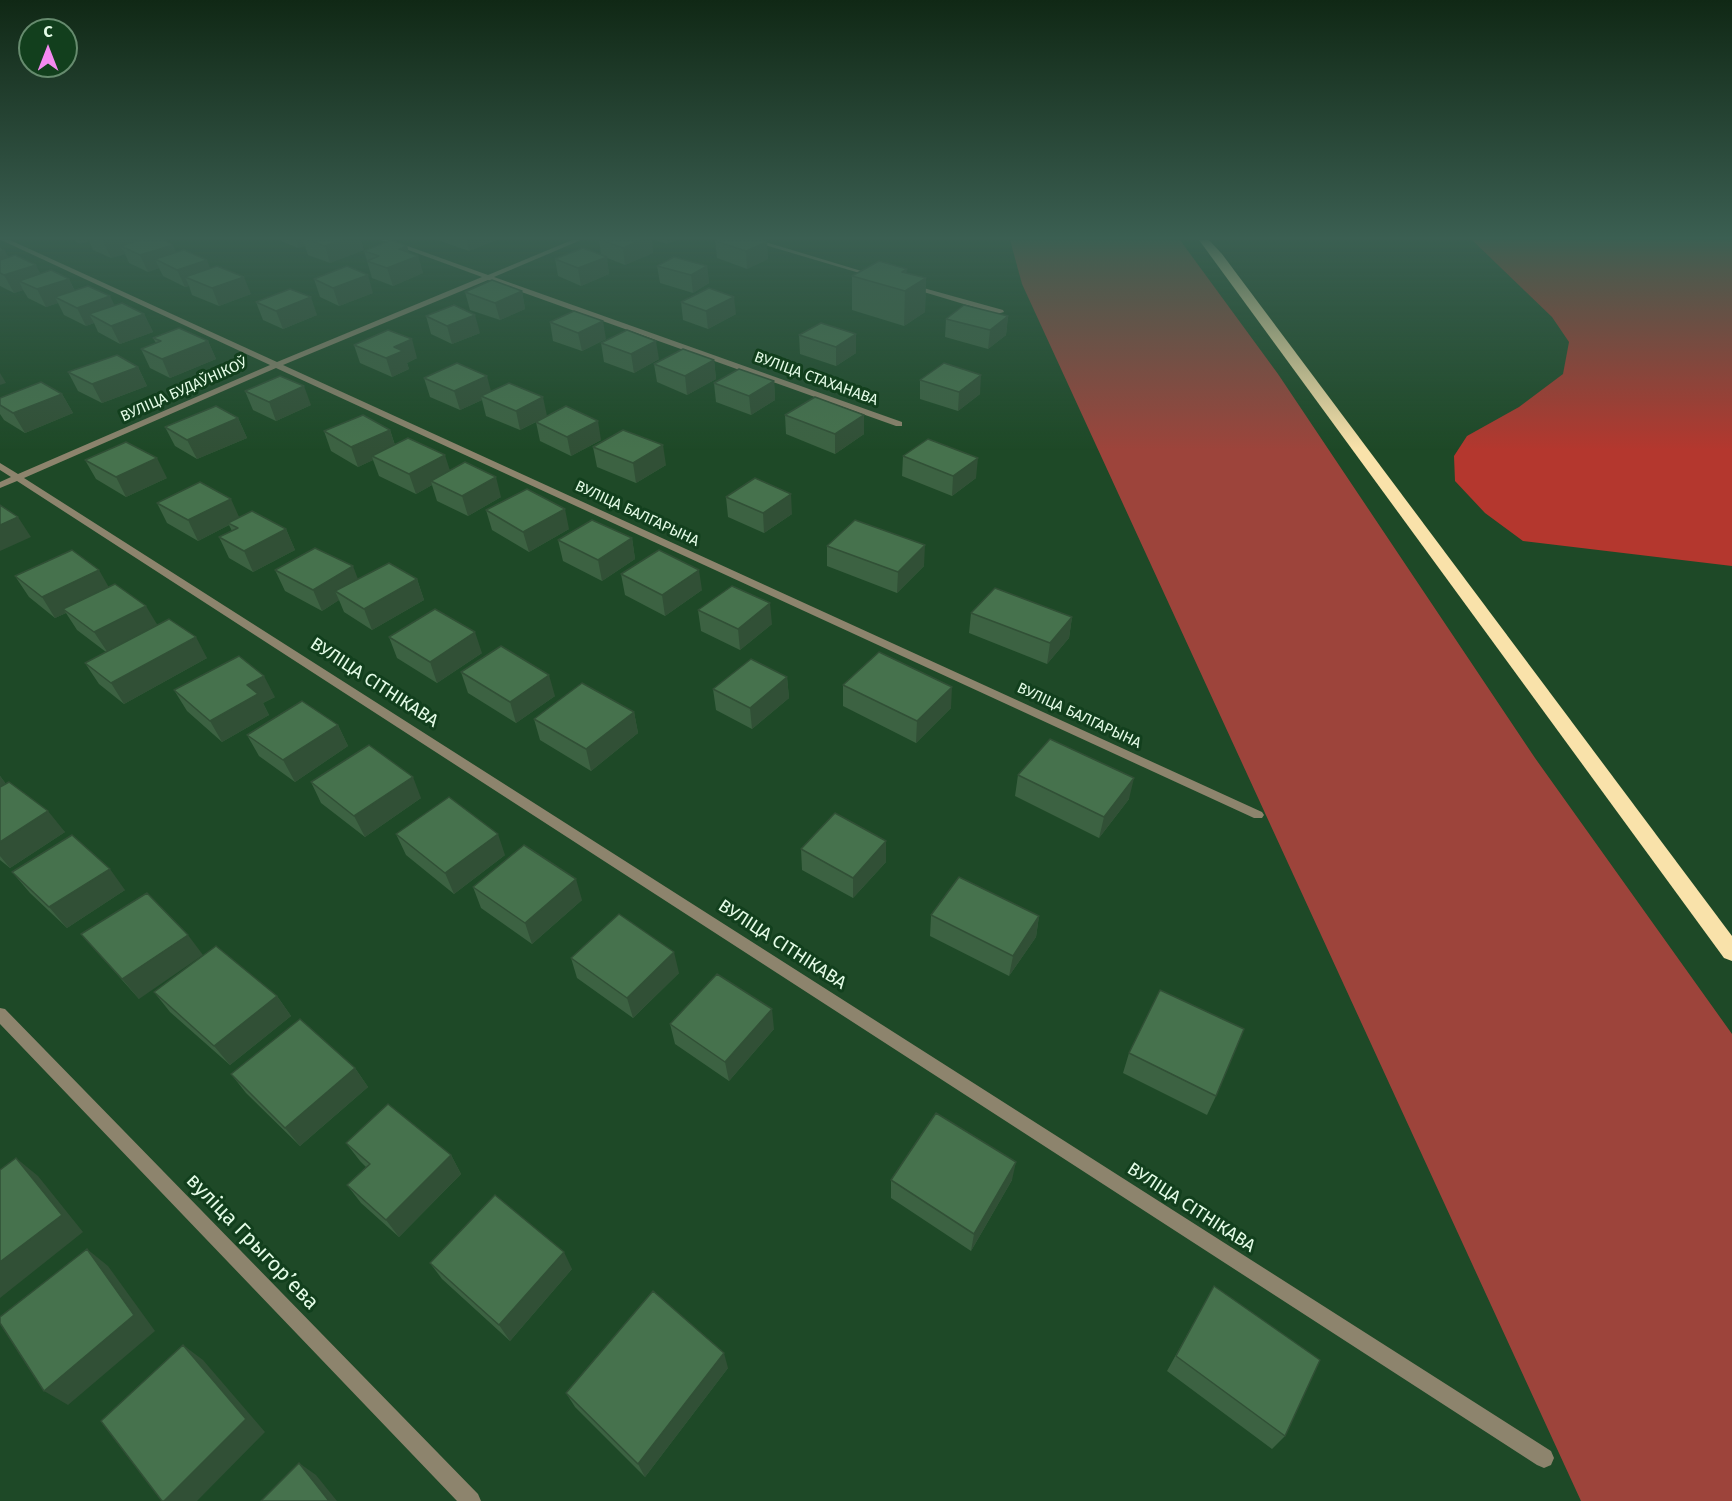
<!DOCTYPE html>
<meta charset="utf-8">
<style>
body{margin:0}
#map{position:relative;width:1732px;height:1501px;overflow:hidden;background:#1e4927;font-family:"Fira Sans",sans-serif}
canvas{display:block}
.north{position:absolute;left:18px;top:18px;width:60px;height:60px;box-sizing:border-box;background:#123f1d;border:2px solid #668b6e;border-radius:50%;rotate:0deg;font-size:16px;font-weight:700;line-height:24px;text-align:center;color:#e4fce7}
.north::after{content:'';display:block;margin:auto;width:21px;height:27px;background:#f489f0;clip-path:polygon(50% 0,100% 100%,50% 72%,0 100%)}
</style>
<div id="map">
<canvas width="1732" height="1501"></canvas>
<div class="north">С</div>
</div>
<script>
const c = document.querySelector('canvas').getContext('2d');
c.lineJoin = 'round';
function paint(path, color) { c.fillStyle = color; c.fill(path, 'evenodd'); }
const poly = rows => new Path2D(rows.map(r => 'M' + r).join(''));
function trace(path, color, width, dash) { c.strokeStyle = color; c.lineWidth = width; c.lineCap = dash ? 'butt' : 'round'; c.setLineDash(dash || []); c.stroke(path); }
function write(font, color, halo, rows, align = 'center') {
  c.font = font + ' "Fira Sans",sans-serif'; c.lineWidth = 6; c.setLineDash([]); c.textBaseline = 'middle'; c.strokeStyle = halo; c.fillStyle = color; for (const [text, x, y, turn = 0] of rows) {
    c.save(); c.translate(x, y); c.rotate((+turn || 0) * Math.PI / 180); c.textAlign = isNaN(turn) ? turn : align; if (halo) c.strokeText(text, 0, 0); c.fillText(text, 0, 0); c.restore();
  }
}
const green = poly([
 [1010,240,1180,240,1278,374,1535,758,1732,1034,1732,1501,1581,1501,1022,284]
]);
const forest = poly([
 [1472,240,1732,240,1732,566,1523,541,1485,513,1455,481,1454,456,1467,436,1519,407,1563,374,1569,342,1552,317]
]);
const street = poly([
 [1,240,10,240,277,362,482,277,381,240,391,240,488,275,572,240,581,240,494,277,902,422,902,426,896,426,488,280,283,365,1262,812,1264,815,1262,818,1254,818,276,368,24,478,1551,1451,1554,1458,1551,1465,1544,1468,1537,1465,17,481,0,488,0,482,11,477,0,470,0,463,18,474,270,365,1,240],
 [748,240,759,240,878,276,873,277,748,240],
 [909,284,1003,310,1004,312,997,314,907,287,906,286,909,284],
 [0,1008,5,1009,478,1494,481,1501,457,1501,0,1024,0,1008]
]);
const highway = poly([
 [1199,240,1209,240,1222,254,1732,936,1732,961,1724,958,1199,240]
]);
const wall = poly([
 [74,240,163,240,176,252,210,268,251,294,219,306,192,295,189,286,185,287,163,276,159,268,148,272,129,263,125,254,111,258,93,250,89,241,80,244],
 [278,240,361,240,364,250,330,263,308,255,305,246,298,248],
 [437,240,497,240,469,251],
 [599,240,652,240,653,253,625,265,607,258,609,274,581,286,558,276,555,259,601,255],
 [654,240,676,240,667,244],
 [715,241,767,242,768,259,747,269,717,258],
 [407,246,409,253,418,256,423,273,393,286,372,278,364,251],
 [0,247,9,257,41,274,69,279,75,291,115,305,144,314,153,332,120,344,98,332,94,323,86,326,64,315,58,303,46,307,28,298,23,290,14,293,0,286],
 [657,266,707,266,709,283,693,293,660,283],
 [907,273,926,278,925,312,904,326,852,310,852,276],
 [314,279,373,293,339,306,320,297],
 [522,291,525,309,500,320,470,310,465,292],
 [256,302,317,315,283,329,263,320],
 [681,302,736,314,708,329,683,320],
 [426,316,480,333,452,344,431,334],
 [1008,316,1006,335,988,349,945,337,946,319],
 [550,322,606,339,582,351,553,341],
 [856,334,856,353,836,366,800,354,799,335],
 [153,338,208,341,216,359,170,378,150,368,141,349,156,343],
 [601,343,659,359,634,373,604,362],
 [354,345,417,358,407,363,409,369,392,377,360,363],
 [714,360,716,379,687,395,657,382,654,364],
 [138,367,147,386,102,403,78,391,68,372],
 [424,378,491,392,601,440,571,456,540,441,536,422,520,430,486,416,482,400,460,410,430,397],
 [920,380,980,394,958,411,920,399],
 [774,381,775,400,751,415,716,402,714,383],
 [245,391,311,405,276,421,253,410],
 [62,394,73,413,25,433,4,420,0,414,0,398],
 [785,415,864,434,835,454,786,434],
 [238,418,247,438,197,459,175,446,165,427],
 [390,430,395,445,450,470,501,497,468,516,437,501,432,485,416,494,379,476,373,460,358,467,331,451,324,431],
 [593,447,666,465,636,483,597,467],
 [903,456,976,478,952,496,902,476],
 [85,460,167,478,126,497,96,479],
 [726,497,792,514,764,533,728,517],
 [157,503,239,517,286,529,295,550,253,572,229,558,219,537,232,531,229,525,198,541,167,523],
 [486,510,569,529,529,552,492,530],
 [632,538,635,559,602,581,563,561,558,540],
 [827,546,924,566,897,593,827,566],
 [275,570,358,579,417,579,424,600,372,630,344,612,339,600,322,611,285,591],
 [621,574,702,590,665,616,625,595],
 [15,576,109,587,158,625,207,658,124,704,99,684,85,663,106,652,77,630,66,613,55,618,29,597],
 [698,610,772,624,740,650,701,631],
 [971,613,1072,617,1069,638,1047,664,969,633],
 [389,637,482,653,437,683,397,658],
 [461,672,555,696,516,723,468,693],
 [787,677,789,698,752,729,716,710,713,689],
 [843,685,951,708,916,743,843,706],
 [174,690,275,697,263,703,269,715,222,742,187,711],
 [634,712,638,733,591,771,540,740,534,719],
 [338,725,348,746,295,782,259,756,247,735],
 [1018,775,1129,799,1099,838,1015,796],
 [0,776,6,784,65,832,10,868,0,860],
 [311,782,421,798,365,837,321,803],
 [396,834,505,855,454,894,406,855],
 [801,849,886,862,853,898,802,870],
 [12,872,125,890,67,928,30,893],
 [473,887,582,900,532,944,481,908],
 [147,893,139,999,81,934],
 [931,915,1039,916,1036,937,1009,976,930,936],
 [571,958,679,973,633,1018,577,978],
 [154,992,277,996,291,1016,230,1065,170,1012],
 [670,1024,774,1029,729,1081,675,1044],
 [1129,1053,1216,1096,1207,1115,1123,1073],
 [355,1068,368,1087,300,1146,246,1093,231,1074],
 [346,1143,451,1155,461,1174,399,1237,361,1203,347,1185,366,1167,360,1161],
 [891,1180,1012,1180,971,1251,891,1198],
 [430,1263,572,1269,510,1341,442,1279],
 [1214,1286,1285,1436,1272,1449,1167,1371],
 [728,1368,645,1477,575,1407,566,1393]
]);
const shadedWall = poly([
 [78,240,88,240,89,241,80,244],
 [106,240,139,240,121,246,125,254,111,258,103,241],
 [296,240,303,240,305,246,298,248],
 [341,240,361,240,364,250,330,263,325,246],
 [467,240,497,240,469,251],
 [640,240,652,240,653,253,625,265,623,248],
 [667,240,676,240,667,244],
 [767,242,768,259,747,269,746,251],
 [173,245,180,262,155,259,159,268,148,272,140,255],
 [407,246,411,259,418,256,423,273,393,286,387,268,399,249],
 [4,249,14,266,0,271,0,251],
 [607,257,609,274,581,286,578,268],
 [207,260,214,278,185,277,189,286,185,287,177,270],
 [36,265,45,282,19,281,23,290,14,293,4,275],
 [707,266,709,283,693,293,691,275],
 [907,269,906,290,926,278,925,312,904,326,905,291,902,272],
 [368,275,373,293,339,306,333,288],
 [244,277,251,294,219,306,212,288],
 [69,279,77,296,55,297,58,303,46,307,37,289],
 [522,291,525,309,500,320,495,303],
 [110,296,119,314,89,314,94,323,86,326,77,308],
 [311,297,317,315,283,329,276,311],
 [734,297,736,314,708,329,706,311],
 [144,314,153,332,120,344,111,326],
 [475,315,480,333,452,344,447,326],
 [1008,316,1006,335,988,349,990,330],
 [603,321,606,339,582,351,578,333],
 [856,334,856,353,836,366,836,347],
 [412,339,417,358,407,363,409,369,392,377,386,358,394,347],
 [208,341,216,359,170,378,162,359],
 [656,341,659,359,634,373,631,354],
 [714,360,716,379,687,395,685,376],
 [138,367,147,386,102,403,92,384],
 [0,373,6,383,0,385],
 [981,375,980,394,958,411,959,392],
 [487,376,492,395,481,396,482,400,460,410,454,391],
 [774,381,775,400,751,415,749,396],
 [304,386,311,405,276,421,269,402],
 [62,394,73,413,25,433,13,413],
 [543,397,547,416,520,430,516,411],
 [864,415,864,434,835,454,835,434],
 [238,418,247,438,197,459,187,440],
 [598,421,601,440,571,456,567,437],
 [390,430,396,449,372,456,373,460,358,467,351,447],
 [663,445,666,465,636,483,633,463],
 [445,455,451,474,431,481,432,485,416,494,409,474],
 [157,458,167,478,126,497,116,477],
 [978,458,976,478,952,496,953,476],
 [496,477,501,497,468,516,462,496],
 [791,494,792,514,764,533,763,513],
 [231,499,240,519,228,523,229,525,198,541,188,520],
 [565,509,569,529,529,552,523,532],
 [18,517,31,537,0,551,0,525],
 [286,529,295,550,253,572,244,551],
 [632,538,635,559,602,581,598,560],
 [925,545,924,566,897,593,898,572],
 [353,566,361,587,335,591,339,600,322,611,313,590],
 [99,570,111,591,63,609,66,613,55,618,42,597],
 [699,570,702,590,665,616,662,595],
 [417,579,424,600,372,630,364,609],
 [770,603,772,624,740,650,738,629],
 [146,606,158,626,108,653,94,632],
 [1072,617,1069,638,1047,664,1050,643],
 [475,632,482,653,437,683,430,662],
 [196,637,207,658,124,704,111,683],
 [549,675,555,696,516,723,510,702],
 [264,676,275,697,263,703,269,715,222,742,210,721,247,685],
 [787,677,789,698,752,729,750,708],
 [952,687,951,708,916,743,917,721],
 [634,712,638,733,591,771,586,749],
 [338,725,348,746,295,782,283,760],
 [0,776,6,784,0,788],
 [413,777,421,798,365,837,354,816],
 [1134,778,1129,799,1099,838,1104,817],
 [48,811,65,832,10,868,0,856,0,842],
 [498,834,505,855,454,894,445,873],
 [886,841,886,862,853,898,853,878],
 [110,869,125,890,67,928,49,907],
 [576,879,582,900,532,944,525,923],
 [1039,916,1036,937,1009,976,1013,956],
 [188,935,203,955,139,999,122,979],
 [674,952,679,973,633,1018,627,998],
 [277,996,291,1016,230,1065,214,1046],
 [772,1009,774,1029,729,1081,725,1062],
 [355,1068,368,1087,300,1146,285,1128],
 [451,1155,461,1174,399,1237,386,1220],
 [16,1158,38,1176,83,1232,0,1298,0,1262],
 [1016,1162,1012,1180,971,1251,974,1234],
 [87,1249,108,1266,155,1331,68,1405,44,1391],
 [564,1252,572,1269,510,1341,499,1325],
 [183,1345,203,1360,265,1432,197,1501,164,1501],
 [724,1353,728,1368,645,1477,638,1464],
 [299,1463,316,1475,337,1501,329,1501]
]);
const building = poly([
 [140,240,163,240,173,245,140,255,121,246,140,240],
 [308,240,341,240,325,246,308,240],
 [391,240,407,246,399,249,418,256,387,268,367,261,379,256,364,251,391,240],
 [601,240,640,240,623,248,601,240],
 [718,240,761,240,767,242,746,251,715,241,718,240],
 [583,248,607,257,578,268,555,259,583,248],
 [184,250,207,260,177,270,155,259,184,250],
 [15,255,36,265,4,275,0,273,0,260,15,255],
 [674,257,707,266,691,275,657,266,674,257],
 [879,261,907,269,902,272,926,278,905,291,852,276,879,261],
 [217,266,244,277,212,288,185,277,217,266],
 [347,266,368,275,333,288,314,279,347,266],
 [51,270,69,279,37,289,19,281,51,270],
 [492,280,522,291,495,303,465,292,492,280],
 [88,286,110,296,77,308,55,297,88,286],
 [709,288,734,297,706,311,681,302,709,288],
 [290,289,311,297,276,311,256,302,290,289],
 [122,303,144,314,111,326,89,314,122,303],
 [454,305,475,315,447,326,426,316,454,305],
 [964,305,1008,316,990,330,946,319,964,305],
 [574,311,603,321,578,333,550,322,574,311],
 [821,323,856,334,836,347,799,335,821,323],
 [179,328,208,341,162,359,141,349,161,341,153,338,179,328],
 [388,330,412,339,394,347,403,351,386,358,354,345,388,330],
 [627,330,656,341,631,354,601,343,627,330],
 [683,349,714,360,685,376,654,364,683,349],
 [117,355,138,367,92,384,68,372,117,355],
 [457,363,487,376,454,391,424,378,457,363],
 [944,363,981,375,959,392,920,380,944,363],
 [739,369,774,381,749,396,714,383,739,369],
 [280,376,304,386,269,402,245,391,280,376],
 [41,382,62,394,13,413,0,405,0,398,41,382],
 [509,383,543,397,516,411,481,396,509,383],
 [815,397,864,415,835,434,785,415,815,397],
 [216,406,238,418,187,440,165,427,216,406],
 [566,406,598,421,567,437,536,422,566,406],
 [363,415,390,430,351,447,324,431,363,415],
 [623,430,663,445,633,463,593,447,623,430],
 [408,438,445,455,409,474,372,456,408,438],
 [928,439,978,458,953,476,903,456,928,439],
 [126,442,157,458,116,477,85,460,126,442],
 [465,462,496,477,462,496,431,481,465,462],
 [755,478,791,494,763,513,726,497,755,478],
 [200,482,231,499,188,520,157,503,200,482],
 [527,489,565,509,523,532,486,510,527,489],
 [0,505,18,517,0,525,0,505],
 [252,511,286,529,244,551,219,537,238,528,228,523,252,511],
 [592,520,632,538,598,560,558,540,592,520],
 [855,520,925,545,898,572,827,546,855,520],
 [315,548,353,566,313,590,275,570,315,548],
 [72,550,99,570,42,597,15,576,72,550],
 [659,550,699,570,662,595,621,574,659,550],
 [389,563,417,579,364,609,335,591,389,563],
 [115,584,146,606,94,632,63,609,115,584],
 [732,586,770,603,738,629,698,610,732,586],
 [995,588,1072,617,1050,643,971,613,995,588],
 [435,609,475,632,430,662,389,637,435,609],
 [169,619,196,637,111,683,85,663,169,619],
 [501,646,549,675,510,702,461,672,501,646],
 [879,652,952,687,917,721,843,685,879,652],
 [239,656,264,676,247,685,258,694,210,721,174,690,239,656],
 [751,659,787,677,750,708,713,689,751,659],
 [582,683,634,712,586,749,534,719,582,683],
 [302,701,338,725,283,760,247,735,302,701],
 [1050,739,1134,778,1104,817,1018,775,1050,739],
 [369,745,413,777,354,816,311,782,369,745],
 [9,782,48,811,0,842,0,787,9,782],
 [449,797,498,834,445,873,396,834,449,797],
 [835,813,886,841,853,878,801,849,835,813],
 [72,835,110,869,49,907,12,872,72,835],
 [524,845,576,879,525,923,473,887,524,845],
 [959,877,1039,916,1013,956,931,915,959,877],
 [147,893,188,935,122,979,81,934,147,893],
 [619,914,674,952,627,998,571,958,619,914],
 [216,946,277,996,214,1046,154,992,216,946],
 [717,974,772,1009,725,1062,670,1024,717,974],
 [1160,990,1244,1029,1216,1096,1129,1053,1160,990],
 [300,1019,355,1068,285,1128,231,1074,300,1019],
 [388,1104,451,1155,386,1220,347,1185,370,1164,346,1143,388,1104],
 [936,1113,1016,1162,974,1234,891,1180,936,1113],
 [16,1158,62,1215,0,1262,0,1170,16,1158],
 [495,1195,564,1252,499,1325,430,1263,495,1195],
 [87,1249,134,1315,44,1391,0,1323,0,1317,87,1249],
 [1214,1286,1320,1360,1285,1436,1176,1356,1214,1286],
 [653,1291,724,1353,638,1464,566,1393,653,1291],
 [183,1345,246,1419,164,1501,162,1501,101,1421,183,1345],
 [299,1463,329,1501,261,1501,299,1463]
]);
const farStreetnames = [
 ["ВУЛІЦА СТАХАНАВА",816,379,20],
 ["ВУЛІЦА БУДАЎНІКОЎ",184,390,-24],
 ["ВУЛІЦА БАЛГАРЫНА",637,514,25],
 ["ВУЛІЦА БАЛГАРЫНА",1079,716,25]
];
const streetNames = [
 ["ВУЛІЦА СІТНІКАВА",374,683,33],
 ["ВУЛІЦА СІТНІКАВА",782,945,33],
 ["ВУЛІЦА СІТНІКАВА",1191,1208,33]
];
const nearStreetnames = [
 ["вуліца Грыгорʼева",252,1242,46]
];
paint(green, '#9d443b');
paint(forest, '#b4372e');
paint(street, '#8d846d');
paint(highway, '#f9e2aa');
paint(wall, '#3c6242');
paint(shadedWall, '#315036');
paint(building, '#46724d');
trace(building, '#315036', 1.5);
const sky = c.createLinearGradient(0, 0, 0, 450);
sky.addColorStop(0, '#102815');
sky.addColorStop(0.53, '#3b5f52');
sky.addColorStop(1, '#3b5f5200');
c.fillStyle = sky;
c.fillRect(0, 0, 1732, 450);
write('15px', '#e4fce7', '#123f1d', farStreetnames);
write('18px', '#e4fce7', '#123f1d', streetNames);
write('21px', '#e4fce7', '#123f1d', nearStreetnames);
</script>
